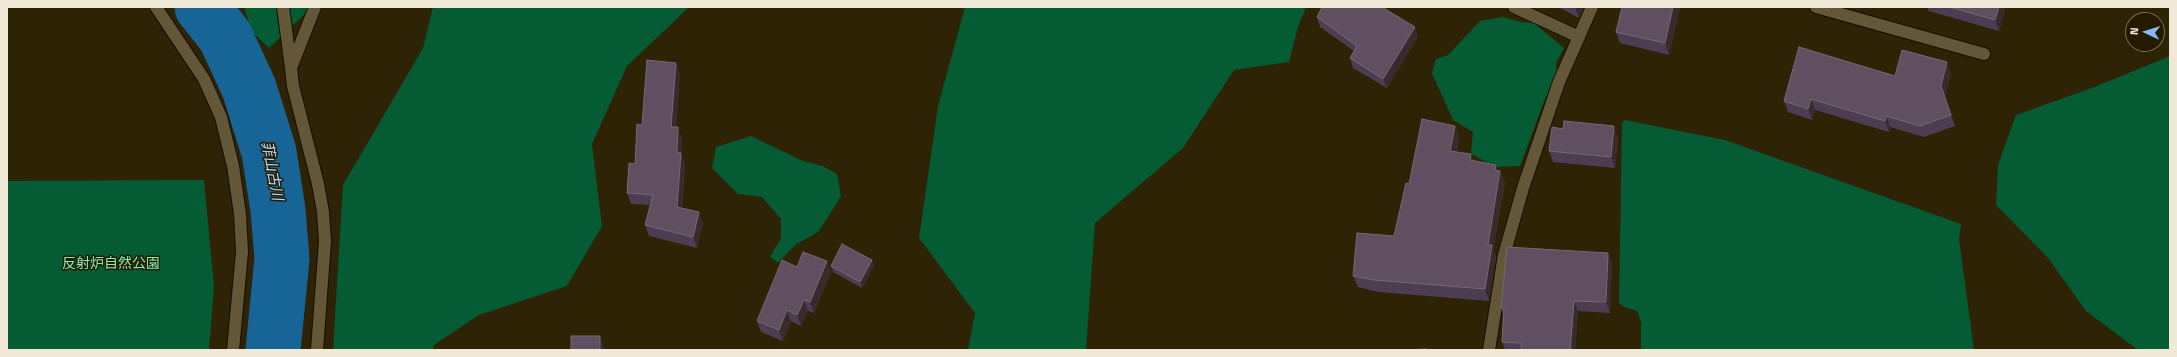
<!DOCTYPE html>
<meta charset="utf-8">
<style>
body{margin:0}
#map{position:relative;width:2177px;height:357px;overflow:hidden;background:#2e2305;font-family:"Titillium Web",sans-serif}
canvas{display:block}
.frame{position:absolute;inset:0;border:8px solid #f0e9d8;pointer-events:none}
.north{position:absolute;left:2125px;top:12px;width:40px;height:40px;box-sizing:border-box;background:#251a00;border:1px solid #766d56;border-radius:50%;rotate:274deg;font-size:11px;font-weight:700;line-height:16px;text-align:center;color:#f0e9d8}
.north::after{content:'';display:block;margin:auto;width:14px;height:18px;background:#85bbfb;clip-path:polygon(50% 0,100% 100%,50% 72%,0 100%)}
</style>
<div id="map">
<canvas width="2177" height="357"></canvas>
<div class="frame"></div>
<div class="north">N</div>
</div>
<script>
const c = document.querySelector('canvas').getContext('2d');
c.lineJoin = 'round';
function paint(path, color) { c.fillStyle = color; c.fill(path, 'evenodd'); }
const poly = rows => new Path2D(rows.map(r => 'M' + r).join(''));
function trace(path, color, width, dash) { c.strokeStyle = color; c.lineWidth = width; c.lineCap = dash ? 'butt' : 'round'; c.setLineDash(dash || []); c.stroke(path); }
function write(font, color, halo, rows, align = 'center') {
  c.font = font + ' "Titillium Web","Noto Sans JP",sans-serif'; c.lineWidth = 3; c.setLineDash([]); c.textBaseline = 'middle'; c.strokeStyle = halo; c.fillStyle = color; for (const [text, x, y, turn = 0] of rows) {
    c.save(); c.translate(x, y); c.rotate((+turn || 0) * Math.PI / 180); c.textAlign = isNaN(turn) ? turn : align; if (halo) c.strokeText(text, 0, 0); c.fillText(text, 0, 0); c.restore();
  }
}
const green = poly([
 [244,7,312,7,269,48,252,32],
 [433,7,689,7,627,66,592,144,602,226,567,286,479,315,434,345,433,350,333,350,343,185,423,48],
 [965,7,1306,7,1298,27,1289,62,1234,70,1183,148,1095,223,1086,350,968,350,975,313,919,238,938,106],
 [1503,17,1520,22,1534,23,1564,48,1556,63,1557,73,1543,104,1520,166,1496,167,1471,154,1473,132,1453,120,1432,73,1436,59,1448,55,1480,21],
 [2170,56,2170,350,2138,350,2086,311,2048,258,1996,205,1998,165,2016,115,2097,86],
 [1625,120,1725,140,1961,224,1959,239,1974,350,1641,350,1641,322,1637,311,1624,307,1619,303,1622,123],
 [751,136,803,161,823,166,837,174,841,196,832,211,818,232,795,245,778,263,770,257,781,238,781,219,762,197,738,194,712,168,716,147],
 [204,180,214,286,209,350,7,350,7,181]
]);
const river = poly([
 [202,7,225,36,249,88,269,152,278,210,282,259,273,350]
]);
const service = poly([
 [283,7,291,68],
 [1514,7,1579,37]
]);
const minor = poly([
 [156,7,204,79,221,117,233,166,240,214,242,252,233,350],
 [315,7,291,68,293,86,318,184,323,212,325,241,317,350],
 [1816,7,1984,54],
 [1489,350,1504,255,1523,188,1559,82,1592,7]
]);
const wall = poly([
 [1558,7,1584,7,1579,18],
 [1622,7,1680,7,1669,55,1620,43,1616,32],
 [1927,7,2006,7,1999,31,1929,11],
 [1317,17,1418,36,1387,88,1353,68,1350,58,1354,51,1320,27],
 [676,63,680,74,676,127,682,138,681,154,685,164,682,208,699,212,703,223,697,248,649,236,645,225,650,205,631,204,627,193,635,164,642,125],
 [1951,73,1945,97,1955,126,1924,137,1890,127,1889,132,1815,110,1812,120,1788,112,1784,101],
 [1455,126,1459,138,1457,152,1474,161,1496,165,1498,171,1500,171,1505,183,1493,250,1496,257,1489,301,1378,292,1358,287,1353,276,1394,236,1409,184],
 [1618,137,1615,168,1553,162,1549,151],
 [1608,253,1612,264,1610,313,1578,311,1575,350,1505,350,1502,342,1503,314,1501,308],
 [872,260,874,266,862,288,833,272,831,266],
 [827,261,831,272,814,313,808,311,801,326,791,321,783,341,761,332,757,321,797,267]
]);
const shadedWall = poly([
 [1575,7,1584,7,1579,18],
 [1673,7,1680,7,1669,55,1665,43],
 [1999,7,2006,7,1999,31,1995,20],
 [1415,27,1418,36,1387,88,1383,79],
 [1947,62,1951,73,1945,97,1955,126,1941,86],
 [676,63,680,74,675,138,671,127],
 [1811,99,1815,110,1812,120,1808,109],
 [1886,116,1890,127,1889,132,1885,121],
 [1455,126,1459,138,1455,162,1450,151],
 [1614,126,1618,137,1615,168,1611,157],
 [678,127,682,138,681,154,685,164,681,218,677,207,677,152],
 [1471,154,1476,166,1470,160],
 [1496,165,1500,176,1500,171,1505,183,1493,250,1496,257,1489,301,1485,289,1488,245,1495,170],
 [699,212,703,223,697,248,693,237],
 [1608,253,1612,264,1610,313,1606,302],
 [872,260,874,266,862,288,860,282],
 [827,261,831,272,814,313,810,302],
 [804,300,808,311,801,326,797,315],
 [1574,301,1578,311,1575,350,1571,350],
 [787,310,791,321,783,341,779,330],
 [600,336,604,347,604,350,600,350]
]);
const building = poly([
 [1322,7,1382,7,1415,27,1383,79,1350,58,1357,46,1317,17,1322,7],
 [1622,7,1673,7,1665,43,1616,32,1622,7],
 [1950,7,1999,7,1995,20,1950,7],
 [1799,47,1895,76,1902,50,1947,62,1941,86,1951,115,1920,126,1886,116,1885,121,1811,99,1808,109,1784,101,1799,47],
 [647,60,676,63,671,127,678,127,677,152,681,153,677,207,699,212,693,237,645,225,653,195,627,193,629,163,635,164,637,124,642,125,647,60],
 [1422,119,1455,126,1450,151,1471,154,1470,160,1496,165,1495,170,1500,171,1488,245,1492,245,1485,289,1374,280,1353,276,1357,233,1394,236,1406,183,1409,184,1422,119],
 [1564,121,1614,126,1611,157,1549,151,1552,127,1563,129,1564,121],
 [842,244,872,260,860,282,831,266,842,244],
 [1507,247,1608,253,1606,302,1574,301,1570,350,1573,350,1521,350,1521,343,1502,342,1504,309,1501,308,1507,247],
 [803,252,827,261,810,302,804,300,797,315,787,310,779,330,757,321,782,260,797,267,803,252],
 [571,336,600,336,600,350,571,350,571,336],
 [1426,349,1426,350,1405,350,1426,349]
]);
const parkNames = [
 ["反射炉自然公園",111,265]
];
const waterNames = [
 ["菲山古川",271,171,79]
];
paint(green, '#045b34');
trace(river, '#176496', 55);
trace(service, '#150d00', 14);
trace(minor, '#150d00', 14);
trace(service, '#635738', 12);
trace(minor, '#635738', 12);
paint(wall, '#4d3d52');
paint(shadedWall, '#392b2d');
paint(building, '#5f4f60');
trace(building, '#766873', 1);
write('14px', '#82f0af', '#251a00', parkNames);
write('italic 15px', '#b8dbf8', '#251a00', waterNames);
</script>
